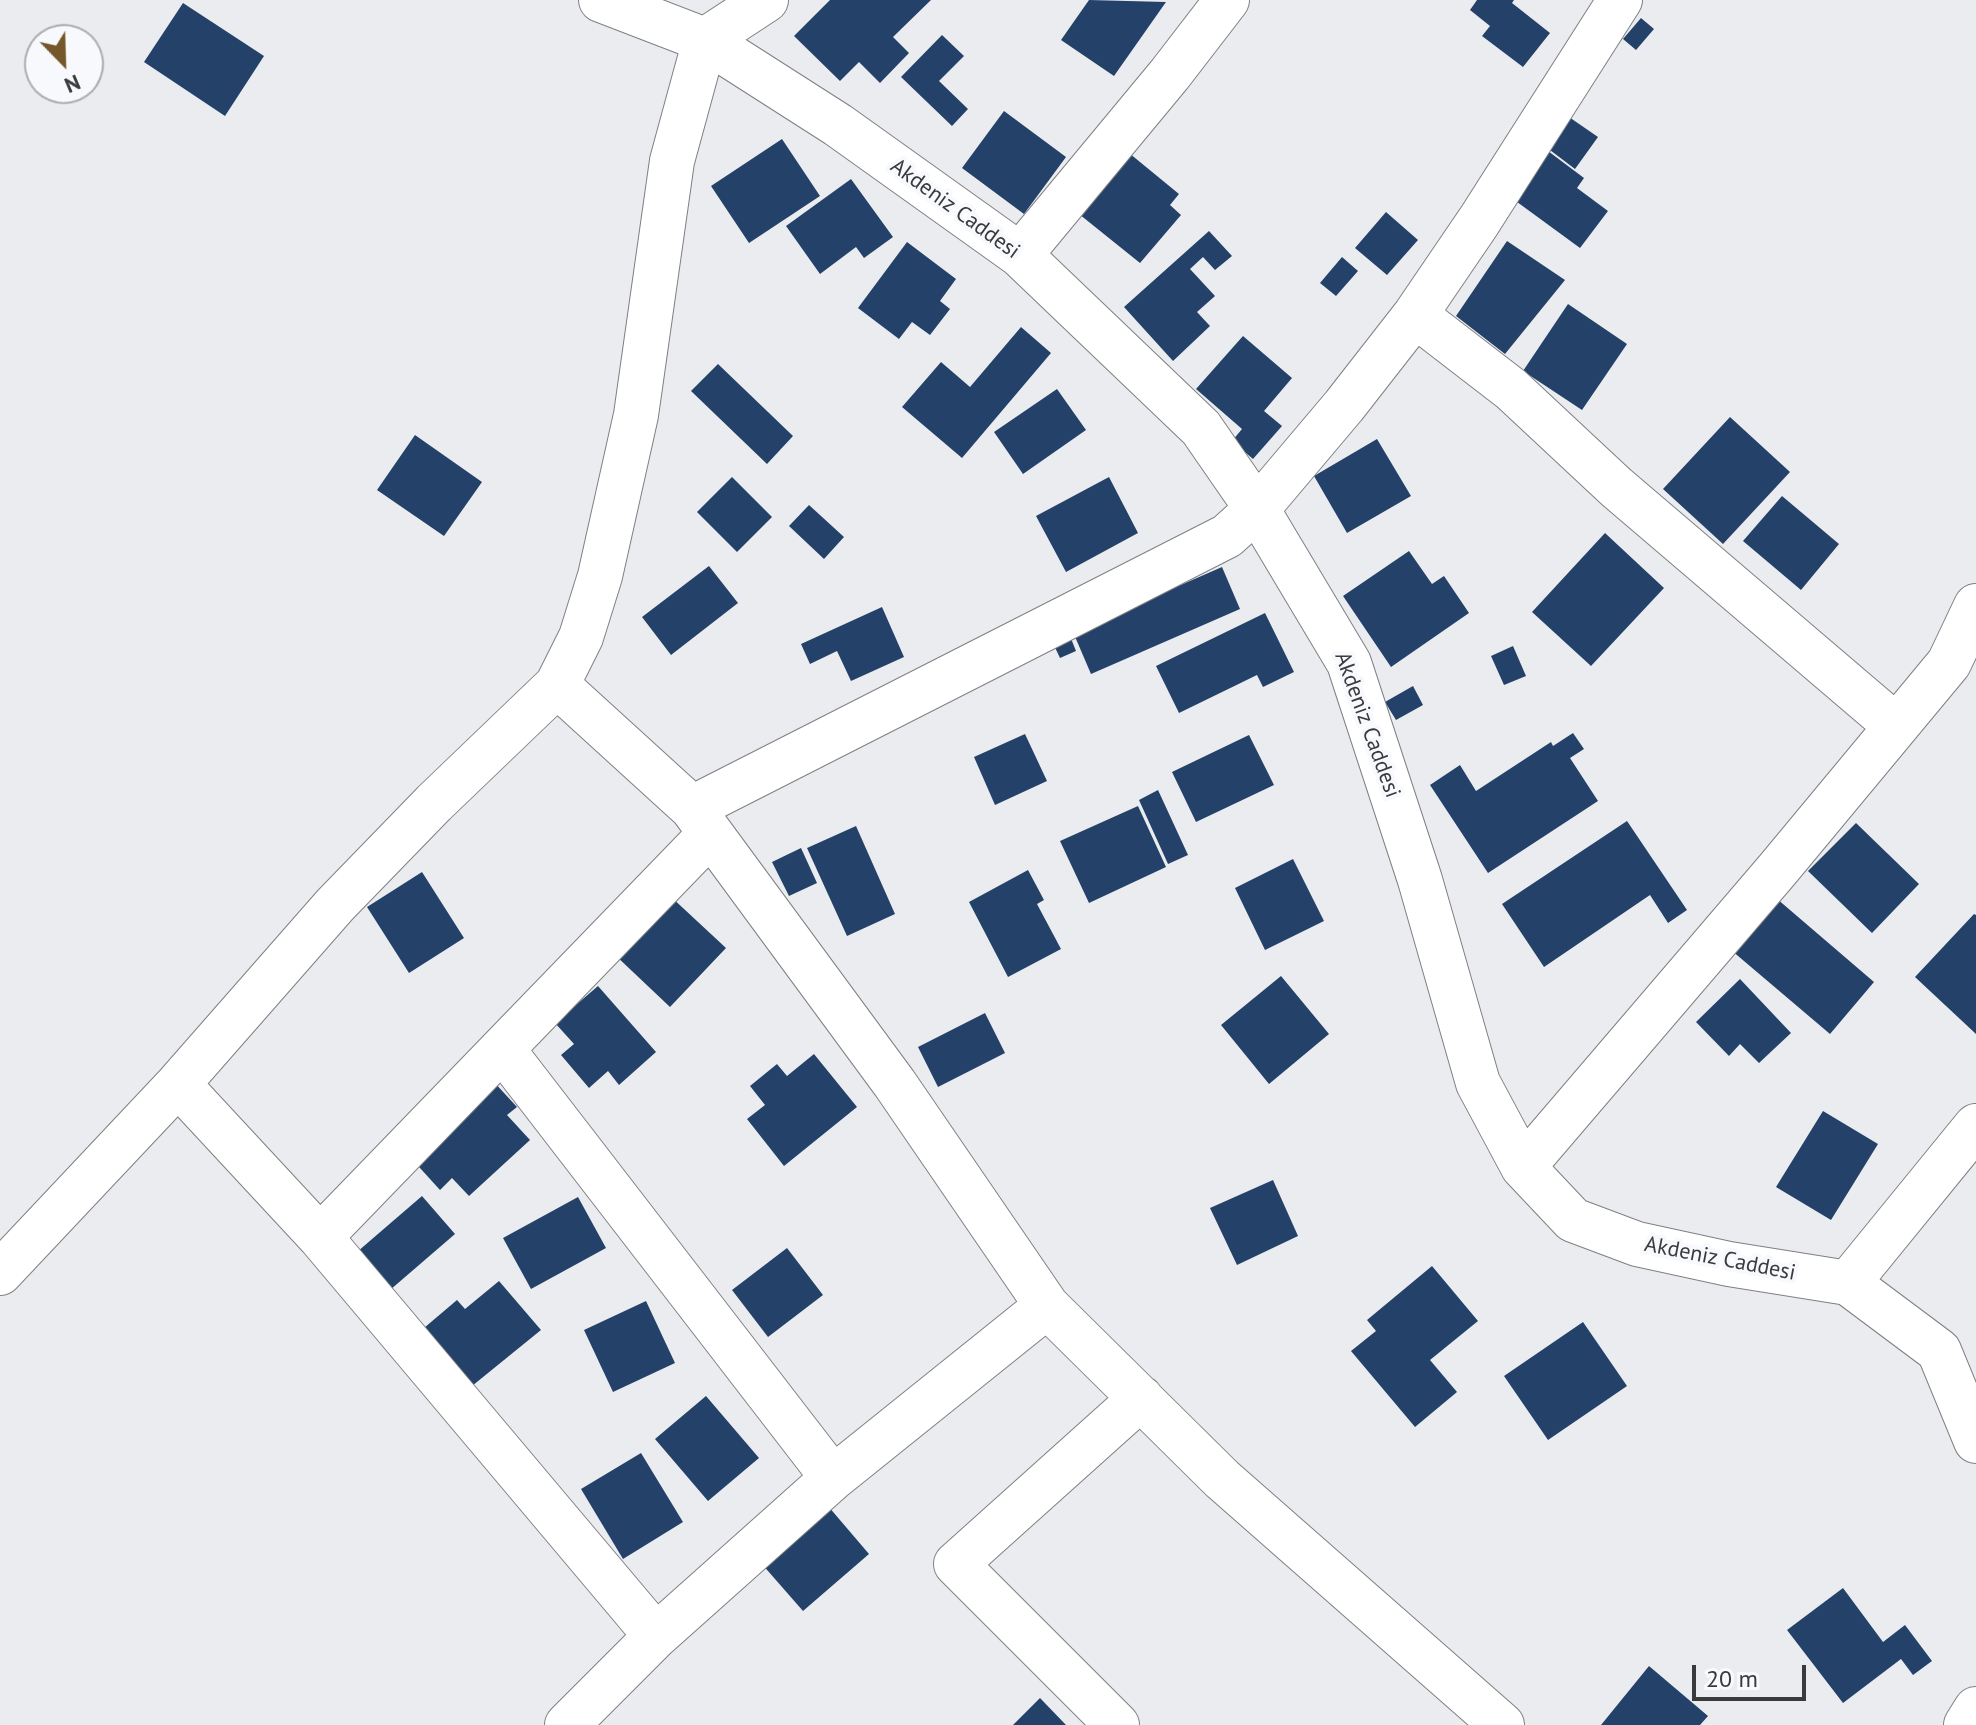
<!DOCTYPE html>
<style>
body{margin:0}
#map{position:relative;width:1976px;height:1725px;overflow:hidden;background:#eaecef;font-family:"PT Sans",sans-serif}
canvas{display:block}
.north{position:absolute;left:24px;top:24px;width:80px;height:80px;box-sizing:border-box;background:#f7f9fd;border:2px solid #abadaf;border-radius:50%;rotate:157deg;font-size:22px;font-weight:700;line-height:32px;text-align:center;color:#393a3b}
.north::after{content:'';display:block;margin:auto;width:28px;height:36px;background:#75572b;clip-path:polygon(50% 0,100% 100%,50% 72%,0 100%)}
.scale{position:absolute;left:1692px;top:1665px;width:114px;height:36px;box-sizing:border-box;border:4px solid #393a3b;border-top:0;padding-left:10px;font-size:24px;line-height:28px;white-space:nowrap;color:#393a3b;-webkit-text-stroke:6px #f7f9fd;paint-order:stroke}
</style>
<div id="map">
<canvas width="1976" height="1725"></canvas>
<div class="north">N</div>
<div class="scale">20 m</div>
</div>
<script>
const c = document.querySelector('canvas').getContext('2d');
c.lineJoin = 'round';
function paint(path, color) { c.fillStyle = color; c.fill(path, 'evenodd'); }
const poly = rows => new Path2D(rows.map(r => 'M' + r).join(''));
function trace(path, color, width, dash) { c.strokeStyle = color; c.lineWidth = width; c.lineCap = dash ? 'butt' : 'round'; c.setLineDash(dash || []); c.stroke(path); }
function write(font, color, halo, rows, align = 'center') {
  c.font = font + ' "PT Sans",sans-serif'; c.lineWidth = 8; c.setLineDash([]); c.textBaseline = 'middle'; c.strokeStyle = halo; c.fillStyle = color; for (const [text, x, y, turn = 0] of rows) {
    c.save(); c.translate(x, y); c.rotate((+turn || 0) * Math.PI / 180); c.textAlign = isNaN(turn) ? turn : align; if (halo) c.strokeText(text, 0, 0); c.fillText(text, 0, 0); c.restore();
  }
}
const building = poly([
 [830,0,931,0,893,37,909,53,880,83,859,62,840,81,794,36],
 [1089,0,1166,2,1114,76,1061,40],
 [1477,0,1514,0,1512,3,1550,33,1523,67,1482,36,1490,26,1470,10],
 [183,3,264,56,225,116,144,62],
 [1641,18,1654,29,1636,50,1623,39],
 [942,35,964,56,939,81,968,109,952,126,901,77],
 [1004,111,1066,157,1024,214,962,168],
 [1569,117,1598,137,1575,169,1546,147],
 [782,139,820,196,749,243,711,186],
 [1548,151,1584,178,1577,188,1608,211,1580,248,1513,199],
 [1129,153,1179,194,1170,205,1181,215,1140,263,1079,214],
 [851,179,893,237,864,258,856,247,820,274,786,226],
 [1386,212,1418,240,1387,275,1355,248],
 [1209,231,1232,256,1215,270,1203,257,1190,269,1215,296,1197,312,1210,326,1173,361,1124,307],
 [1507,241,1565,280,1505,354,1456,316],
 [907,242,956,279,940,301,950,309,930,335,912,322,899,339,858,308],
 [1342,257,1358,271,1336,296,1320,283],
 [1568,304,1627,344,1582,410,1523,371],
 [1021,327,1051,353,962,458,902,407,941,362,970,387],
 [1243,336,1292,378,1264,411,1282,426,1253,459,1232,441,1242,429,1196,389],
 [718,364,793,436,767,464,691,391],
 [1057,389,1086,430,1023,474,994,432],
 [1730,417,1790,472,1723,544,1663,489],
 [415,435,482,482,444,536,377,490],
 [1377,439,1411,496,1347,533,1314,476],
 [732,477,772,517,737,552,697,512],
 [1109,477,1138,533,1066,572,1036,516],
 [1782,496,1839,544,1801,590,1743,541],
 [809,505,844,537,824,559,789,526],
 [1605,533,1664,588,1591,666,1532,612],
 [1409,551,1432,584,1444,576,1469,613,1391,667,1343,596],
 [709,566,738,603,671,655,642,617],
 [1222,567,1240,609,1091,674,1073,632],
 [882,607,904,657,851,681,837,651,810,664,801,644],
 [1265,613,1294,672,1263,687,1257,675,1179,713,1156,666],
 [1068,631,1076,651,1060,658,1051,639],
 [1513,646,1526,676,1504,685,1491,656],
 [1413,686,1423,705,1396,720,1385,702],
 [1573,733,1584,749,1570,758,1598,801,1488,873,1430,785,1460,765,1476,791,1551,742,1553,746],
 [1025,734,1047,781,995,805,974,757],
 [1249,735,1274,785,1196,822,1172,772],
 [1158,790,1188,855,1168,864,1139,800],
 [1138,806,1166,867,1089,903,1060,841],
 [1627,821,1687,910,1668,923,1650,895,1544,967,1502,904],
 [1856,823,1919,884,1872,933,1808,871],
 [856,826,895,914,847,936,807,848],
 [801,848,817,883,789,896,772,862],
 [1293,859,1324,921,1265,950,1235,888],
 [1028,870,1044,900,1037,904,1061,949,1008,977,969,902],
 [422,872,464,938,409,973,367,907],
 [669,895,726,948,670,1007,614,954],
 [1776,898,1874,982,1830,1034,1731,950],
 [1974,914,1976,915,1976,1034,1915,977],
 [1281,976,1329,1034,1269,1084,1221,1025],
 [1740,979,1791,1033,1759,1063,1740,1044,1729,1056,1696,1022],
 [598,986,656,1052,619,1085,608,1071,589,1088,561,1055,574,1044,555,1023],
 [985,1013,1005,1053,938,1087,918,1047],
 [814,1054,857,1107,784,1166,747,1119,765,1105,750,1086,777,1064,787,1076],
 [493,1081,517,1107,507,1115,530,1140,469,1196,452,1178,440,1190,410,1157],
 [1823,1111,1878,1144,1831,1220,1776,1187],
 [1273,1180,1298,1236,1237,1265,1210,1208],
 [422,1196,455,1234,390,1290,357,1252],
 [578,1197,606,1248,531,1289,503,1238],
 [787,1248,823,1295,768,1337,732,1290],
 [1432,1266,1478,1321,1430,1360,1457,1392,1415,1427,1351,1351,1376,1331,1367,1320],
 [499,1281,541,1330,472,1386,424,1328,457,1300,465,1309],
 [646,1301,675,1363,613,1392,584,1330],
 [1583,1322,1627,1386,1548,1440,1504,1376],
 [706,1396,759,1458,708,1501,655,1439],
 [641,1453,683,1522,623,1559,581,1489],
 [822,1499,869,1554,803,1611,761,1563],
 [1843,1588,1883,1642,1905,1625,1932,1661,1913,1675,1901,1659,1843,1703,1787,1630],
 [1649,1666,1708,1716,1700,1725,1601,1725],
 [1040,1698,1066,1725,1013,1725]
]);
const minor = poly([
 [601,0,705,40,838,125,1020,255,1201,428,1257,509,1349,663,1420,880,1478,1083,1523,1167,1573,1220,1637,1244,1729,1264,1848,1283,1939,1351,1976,1441],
 [1020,255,1170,74,1227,0],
 [1415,315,1511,389,1616,487,1896,726],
 [557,685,692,808,895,1084,1047,1306,1222,1479,1502,1725],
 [692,808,1227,536,1257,509,1344,406,1415,315,1479,221,1620,0],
 [503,1050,833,1478],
 [178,1084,320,1237,656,1636],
 [1523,1167,1778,869,1949,663,1976,606],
 [320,1237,710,834],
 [0,1273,178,1084,335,905,434,803,557,685,581,637,600,576,636,415,672,161,705,40,766,0],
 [1848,1283,1976,1126],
 [567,1725,656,1636,833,1478,1047,1306],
 [1117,1725,956,1564,1141,1398],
 [1966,1725,1976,1709]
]);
const streetNames = [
 ["Akdeniz Caddesi",955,209,36],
 ["Akdeniz Caddesi",1367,725,70],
 ["Akdeniz Caddesi",1720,1259,11]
];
paint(building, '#244269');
trace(minor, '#7e8083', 46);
trace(minor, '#fff', 44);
write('22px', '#393a3b', '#f7f9fd', streetNames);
</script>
